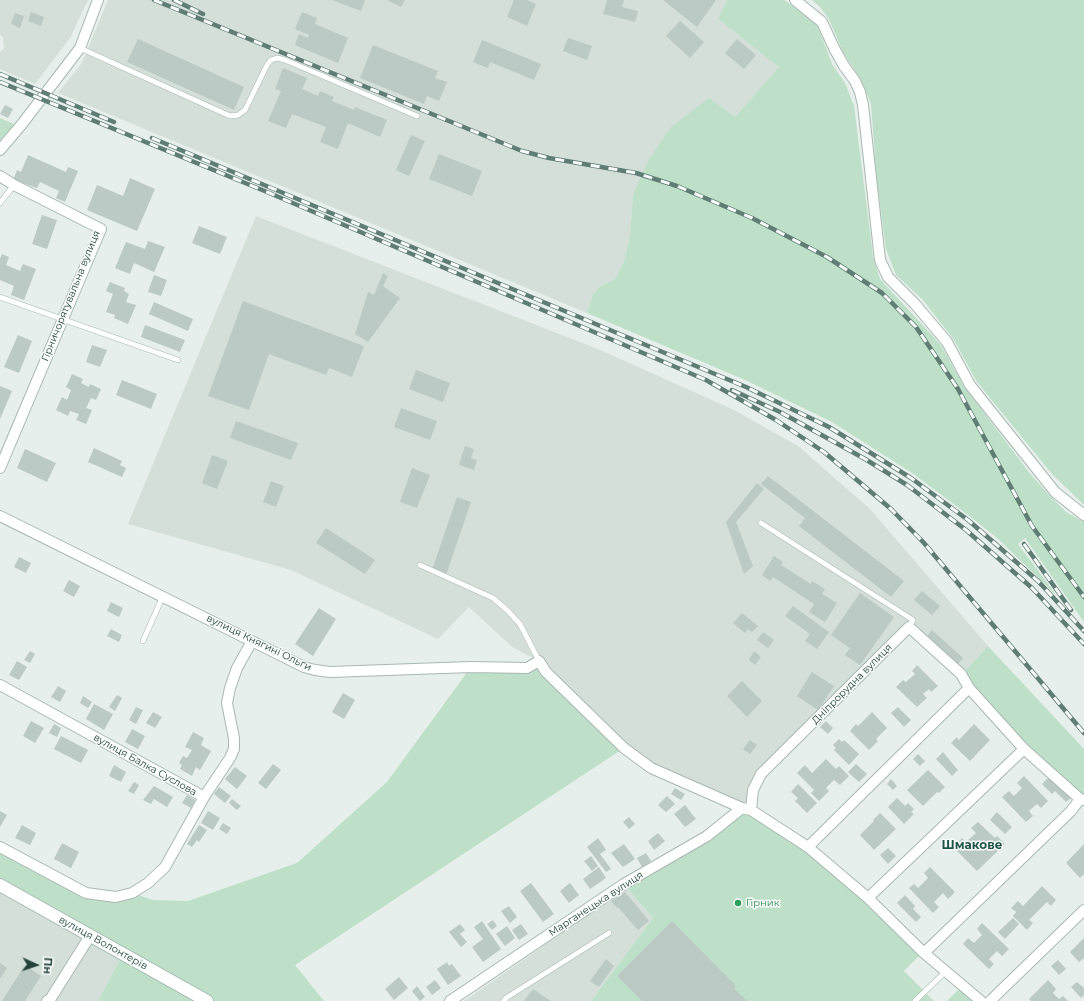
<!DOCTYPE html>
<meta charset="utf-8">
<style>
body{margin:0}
#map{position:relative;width:1084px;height:1001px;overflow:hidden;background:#e6efeb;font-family:Montserrat,sans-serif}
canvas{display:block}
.north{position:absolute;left:16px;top:945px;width:40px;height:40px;-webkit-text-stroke:3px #f7fbf9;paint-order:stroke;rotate:93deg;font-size:11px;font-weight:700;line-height:16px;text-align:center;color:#24423a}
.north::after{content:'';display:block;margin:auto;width:14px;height:18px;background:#24423a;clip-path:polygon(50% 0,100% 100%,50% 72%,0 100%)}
</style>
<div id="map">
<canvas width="1084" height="1001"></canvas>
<div class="north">Пн</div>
</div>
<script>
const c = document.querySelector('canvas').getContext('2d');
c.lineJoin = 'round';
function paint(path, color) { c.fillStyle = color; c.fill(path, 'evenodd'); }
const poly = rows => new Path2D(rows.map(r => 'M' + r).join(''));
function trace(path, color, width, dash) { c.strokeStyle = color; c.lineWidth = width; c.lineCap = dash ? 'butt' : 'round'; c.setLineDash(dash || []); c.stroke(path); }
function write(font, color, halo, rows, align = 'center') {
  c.font = font + ' Montserrat,sans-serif'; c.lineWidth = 3; c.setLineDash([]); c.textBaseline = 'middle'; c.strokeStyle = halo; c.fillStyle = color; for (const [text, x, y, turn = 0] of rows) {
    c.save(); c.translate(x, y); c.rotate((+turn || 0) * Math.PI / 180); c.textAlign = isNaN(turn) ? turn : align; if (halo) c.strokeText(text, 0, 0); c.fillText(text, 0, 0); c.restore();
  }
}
const built = poly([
 [0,0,88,0,70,38,35,84,0,69,0,52,4,49,3,37,0,35],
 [108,0,727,0,718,19,780,67,735,117,633,195,630,235,624,262,615,279,600,286,593,294,587,313,58,93,82,63],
 [256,216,598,349,732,409,798,446,870,509,988,646,964,672,909,621,756,774,748,787,747,803,742,808,651,768,539,661,512,647,469,607,438,639,291,570,128,524],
 [0,885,123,954,98,1001,0,1001],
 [627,888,653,918,591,1001,464,1001]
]);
const green = poly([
 [727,0,784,0,817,24,832,64,845,83,854,106,873,256,880,279,941,345,963,385,1028,471,1048,494,1066,512,1084,522,1084,622,1025,538,1018,544,1057,596,997,538,972,518,915,475,832,422,745,380,587,313,593,294,600,286,615,279,624,262,630,235,633,195,648,161,670,128,709,98,735,117,779,67,718,19],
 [812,0,1084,0,1084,505,1052,474,977,382,954,340,923,300,896,275,886,249,877,182,871,104,861,80,843,52,829,19,820,7],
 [0,118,14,124,0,141],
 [988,646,1084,749,1084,796,1026,746,972,686,964,672],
 [539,661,624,748,295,965,324,1001,98,1001,123,954,0,885,0,847,86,893,132,893,153,900,188,901,297,863,387,782,471,667,527,668],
 [743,813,754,815,805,849,864,899,921,954,904,971,934,1001,591,1001,653,918,627,888],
 [959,989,974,1001,947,1001]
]);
const building = poly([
 [332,0,365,0,361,11],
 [387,0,405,0,401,7],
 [514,0,527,0,536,4,527,26,507,17],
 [607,0,624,0,622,7,638,11,635,22,603,14],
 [663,0,716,0,697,27],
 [31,12,44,17,41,26,28,21],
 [302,12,317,18,315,24,348,38,338,63,295,45,299,34,308,38,309,35,295,29],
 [15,13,24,16,20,28,11,24],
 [680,21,704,42,690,58,666,36],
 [568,38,592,46,587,60,563,51],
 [138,39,244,87,234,110,127,62],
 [737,39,756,55,744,69,725,53],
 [482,40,541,64,534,80,490,62,488,68,473,62],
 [373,45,438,71,435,78,447,82,439,101,427,96,424,104,360,78],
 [283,68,307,78,302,89,318,96,320,91,334,97,332,101,354,110,355,107,387,120,380,137,348,123,338,149,320,142,326,127,292,114,286,128,268,121,281,91,275,89],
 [5,105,13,109,8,118,0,114],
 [411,135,425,141,409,176,396,170],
 [439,154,482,171,472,196,429,179],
 [28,155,66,172,68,167,78,171,65,202,56,198,59,191,40,182,37,188,13,180,17,170,21,172],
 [130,178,155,189,137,231,87,210,97,185,123,196],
 [42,215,57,220,47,249,32,244],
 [199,226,227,237,220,254,192,243],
 [148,241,165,247,154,272,134,263,130,274,115,268,126,242,145,249],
 [2,254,9,257,6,265,20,271,23,264,36,269,24,300,11,295,14,286,0,280,0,259],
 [383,273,388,276,383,286,400,298,368,342,355,334,368,292,374,295],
 [154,275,167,280,161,296,148,292],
 [110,282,125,288,124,291,129,294,126,302,136,305,128,324,114,318,115,315,106,312,113,294,106,291],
 [243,301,364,346,352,377,329,368,326,375,269,354,249,410,208,396],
 [154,302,193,319,188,331,149,314],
 [145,325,185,340,180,352,141,337],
 [18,335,32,341,19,373,4,367],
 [92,345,107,350,100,367,86,362],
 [416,370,450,383,443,402,409,389],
 [72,374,83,379,81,383,89,387,90,384,101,389,96,400,91,398,86,408,92,410,86,424,76,420,79,414,70,411,68,416,56,410,62,397,67,400,71,390,66,387],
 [122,380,157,394,151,409,116,395],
 [0,386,12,391,0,419],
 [401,408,437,421,430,440,394,427],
 [236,421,298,443,291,460,230,438],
 [465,446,474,449,471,458,477,460,474,470,459,465],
 [94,448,122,461,120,465,126,468,122,477,88,462],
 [25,449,56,463,47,482,17,468],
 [212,455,228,461,217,489,202,483],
 [412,468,430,475,417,508,400,502],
 [768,476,904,581,891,597,799,526,805,518,761,484],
 [271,481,284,486,276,507,263,502],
 [757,483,764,489,736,522,753,566,744,574,726,522],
 [457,497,471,502,446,575,432,570],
 [326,528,375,560,365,574,316,543],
 [774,556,783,562,781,565,811,584,812,581,825,589,822,594,837,603,825,622,809,612,814,604,773,577,770,581,762,575],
 [19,557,31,563,26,573,14,567],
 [69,580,80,586,74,597,63,591],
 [922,591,940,606,932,615,914,600],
 [860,593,894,617,860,665,845,655,850,648,831,635],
 [111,602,123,608,119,617,107,611],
 [793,606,829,632,817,649,805,641,810,634,785,616],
 [319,608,336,619,313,656,295,644],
 [742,613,758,626,752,632,748,629,745,633,733,623],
 [111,629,122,635,119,642,107,636],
 [932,630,963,658,958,664,927,636],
 [763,632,774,640,768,648,757,640],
 [30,651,35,654,30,663,24,660],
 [754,651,761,657,755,665,749,660],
 [17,661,27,667,19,680,9,675],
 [917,665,938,686,931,692,929,689,923,694,927,698,917,707,896,687,903,680,906,682,915,674,912,671],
 [812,672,834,686,818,710,797,696],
 [742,681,762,701,747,717,727,696],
 [58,686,66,691,60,702,51,697],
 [343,693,355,700,344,719,332,712],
 [117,695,122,698,115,711,109,707],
 [83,696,92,702,88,708,80,703],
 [94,704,113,714,104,730,86,719],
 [136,707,143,710,136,724,129,720],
 [898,707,911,720,904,727,891,713],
 [153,712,162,717,155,728,146,723],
 [872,712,887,728,876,739,878,741,869,750,850,731,856,724,858,726],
 [31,721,44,728,35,743,23,736],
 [826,721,833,728,828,734,820,727],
 [54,724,61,728,57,737,49,733],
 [974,724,990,740,970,761,951,743,957,737,959,740],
 [132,729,145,736,138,749,125,742],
 [193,732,204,738,201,745,211,751,200,770,196,767,192,776,180,769,182,765,179,763,183,756,187,758,192,750,185,747],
 [61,736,88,750,81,763,54,749],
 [839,739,842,742,844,740,859,754,849,765,834,750,836,748,833,745],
 [750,740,757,745,750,754,743,749],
 [943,752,958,770,952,776,936,759],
 [918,754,925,761,920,766,913,759],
 [826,759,836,769,839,766,849,776,840,785,834,780,826,788,829,791,819,801,811,793,814,790,797,773,805,765,812,773],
 [273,764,281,770,266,789,258,783],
 [856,764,867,774,859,782,848,772],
 [114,765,126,772,121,782,109,776],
 [235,767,247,776,237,789,225,779],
 [928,770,945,787,939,793,937,792,923,806,907,790],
 [1024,776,1048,801,1041,808,1037,804,1029,811,1033,816,1026,822,1002,797,1009,791,1014,796,1022,788,1017,783],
 [1049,777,1071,798,1066,802,1055,791,1052,794,1042,784],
 [891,779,897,786,893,790,887,784],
 [134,782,139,785,134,794,128,791],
 [798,784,817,803,807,813,795,801,798,798,791,792],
 [154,786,173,797,167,807,154,799,151,804,143,800],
 [219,787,231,796,225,803,214,794],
 [675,788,685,794,681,800,671,794],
 [187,795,195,800,191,808,182,803],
 [667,796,675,804,666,812,658,805],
 [897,798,905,806,908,803,914,809,911,812,914,814,904,824,888,807],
 [232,799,241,806,237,810,229,803],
 [685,805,696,819,685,827,674,814],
 [0,811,7,815,0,827],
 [208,811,220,818,213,830,201,823],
 [997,812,1012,827,1005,834,990,820],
 [880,813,896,829,874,850,860,835,874,821,873,820],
 [629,817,635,824,629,829,623,822],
 [978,822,995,838,997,836,1005,844,977,871,953,847,962,838,966,842,976,833,971,828],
 [223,823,231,828,227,834,219,829],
 [22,825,36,833,30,845,15,838],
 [199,825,207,830,199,842,197,840,192,847,187,844],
 [658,833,665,841,654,850,648,841],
 [598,838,606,850,600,854,611,869,606,872,587,847],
 [62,843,79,852,71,868,54,859],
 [624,844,635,859,623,867,611,853],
 [1084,844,1084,874,1080,878,1066,863],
 [888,848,896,856,888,864,880,855],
 [646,853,651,861,642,867,637,858],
 [591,856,598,866,592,871,584,861],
 [599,867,606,878,590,889,583,879],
 [930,867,955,892,948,899,943,893,934,902,939,907,933,913,909,888,914,884,918,888,928,878,924,873],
 [531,883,554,914,543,922,520,891],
 [570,883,579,895,569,903,560,891],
 [1042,886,1056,900,1051,906,1047,902,1029,920,1033,923,1027,930,1013,916,1016,912,1011,908,1018,901,1023,906],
 [625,892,649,921,638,930,618,907,617,908,611,901],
 [905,895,915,906,913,909,921,917,916,922,897,903],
 [509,906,517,917,510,923,501,911],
 [1013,918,1019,924,1005,939,998,932],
 [493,920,497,926,492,930,487,924],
 [482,921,501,949,483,962,472,947,483,939,474,927],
 [672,921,736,986,734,988,747,1001,642,1001,617,976],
 [982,923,1009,949,1002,956,997,951,989,959,994,964,989,969,963,944,968,938,974,943,982,935,977,929],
 [460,924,465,930,460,934,467,942,461,947,449,932],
 [521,924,528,934,519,940,512,930],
 [507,926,515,938,505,946,496,934],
 [1084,938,1084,958,1079,962,1070,952],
 [606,959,614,966,599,987,590,981],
 [1058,960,1066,969,1059,975,1051,966],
 [447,962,449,966,452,964,461,976,448,985,437,969],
 [0,963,7,968,0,979],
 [25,965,41,976,25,1001,2,1001],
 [399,977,408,988,394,1000,385,989],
 [435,980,441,988,432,995,426,987],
 [1048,980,1056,989,1053,993,1059,999,1063,996,1068,1001,1031,1001,1029,999],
 [1077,982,1084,988,1084,995,1081,998,1071,987],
 [417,986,425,997,420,1001,412,991],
 [533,989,551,1001,524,1001]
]);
const lane = poly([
 [80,48,230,116,238,115,245,110,267,65,271,60,277,58,285,60,417,116],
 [0,203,14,185],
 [0,297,178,360],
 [761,523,913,620,909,627],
 [420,565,493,598,507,610,520,624,539,661],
 [143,641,163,596],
 [504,1001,506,998,609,933],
 [915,1001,945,972]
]);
const street = poly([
 [795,0,822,22,834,48,844,66,855,81,860,92,863,105,880,260,888,277,915,304,947,342,970,385,1040,473,1055,492,1084,515],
 [0,150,22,124,80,48,98,0],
 [0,176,14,185,101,229,0,468],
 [0,516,304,667,315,670,330,672,471,667,527,668,539,661,546,672,624,748,651,768,742,808,751,810,808,847,868,898,924,953,981,1001],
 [0,685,204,797,230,758,234,749,234,738,227,703,230,688,237,668,252,641],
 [751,810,753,790,761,774,909,627,961,674,969,688,1024,749,1080,799,1084,800],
 [0,847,86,893,116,897,132,893,148,883,165,867,204,797],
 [808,847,969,688],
 [868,898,1024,749],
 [924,953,1071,811,1080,799],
 [47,1001,51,998,90,936],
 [450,1001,624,884,707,836,742,808],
 [990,1001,1084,910]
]);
const secondary = poly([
 [0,885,207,1001]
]);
const rail = poly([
 [154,0,522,151,549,158,636,173,677,186,752,218,827,257,882,293,916,327,958,389,1032,526,1084,597],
 [174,0,203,14],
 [0,74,114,122],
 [0,82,267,192,706,380,776,420,824,452,891,509,924,543,1084,733],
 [152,138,746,387,829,427,911,478,968,520,1038,581,1084,631],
 [732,390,780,412,865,459,907,485,966,530,1032,588,1084,644],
 [1024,544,1071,610]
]);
const markers = [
 [738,903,4,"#2e9e5b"]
];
const streetNames = [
 ["Гірничорятувальна вулиця",71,296,-68],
 ["вулиця Княгині Ольги",259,643,26],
 ["Дніпрорудна вулиця",852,684,-45],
 ["вулиця Балка Суслова",145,765,29],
 ["Марганецька вулиця",596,904,-33],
 ["вулиця Волонтерів",103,943,29]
];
const leisureNames = [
 ["Гірник",746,903]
];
const quarterNames = [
 ["Шмакове",972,845]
];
paint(built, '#d4dfda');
paint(green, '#bfe0c8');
paint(building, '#bbcac4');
trace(lane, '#a8b8b2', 6);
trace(street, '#a8b8b2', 12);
trace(secondary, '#a4bbb3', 14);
trace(lane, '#fff', 5);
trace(street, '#fff', 10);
trace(secondary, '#fff', 12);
trace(rail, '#5f7d75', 4.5);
trace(rail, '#f7fbf9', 3, [9]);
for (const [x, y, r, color] of markers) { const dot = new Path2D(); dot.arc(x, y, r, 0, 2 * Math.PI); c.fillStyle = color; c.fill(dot); trace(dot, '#f7fbf9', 1.5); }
write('10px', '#24423a', '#f7fbf9', streetNames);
write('10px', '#27864d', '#f7fbf9', leisureNames, 'left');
write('bold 12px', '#1f5548', '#f7fbf9', quarterNames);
</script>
